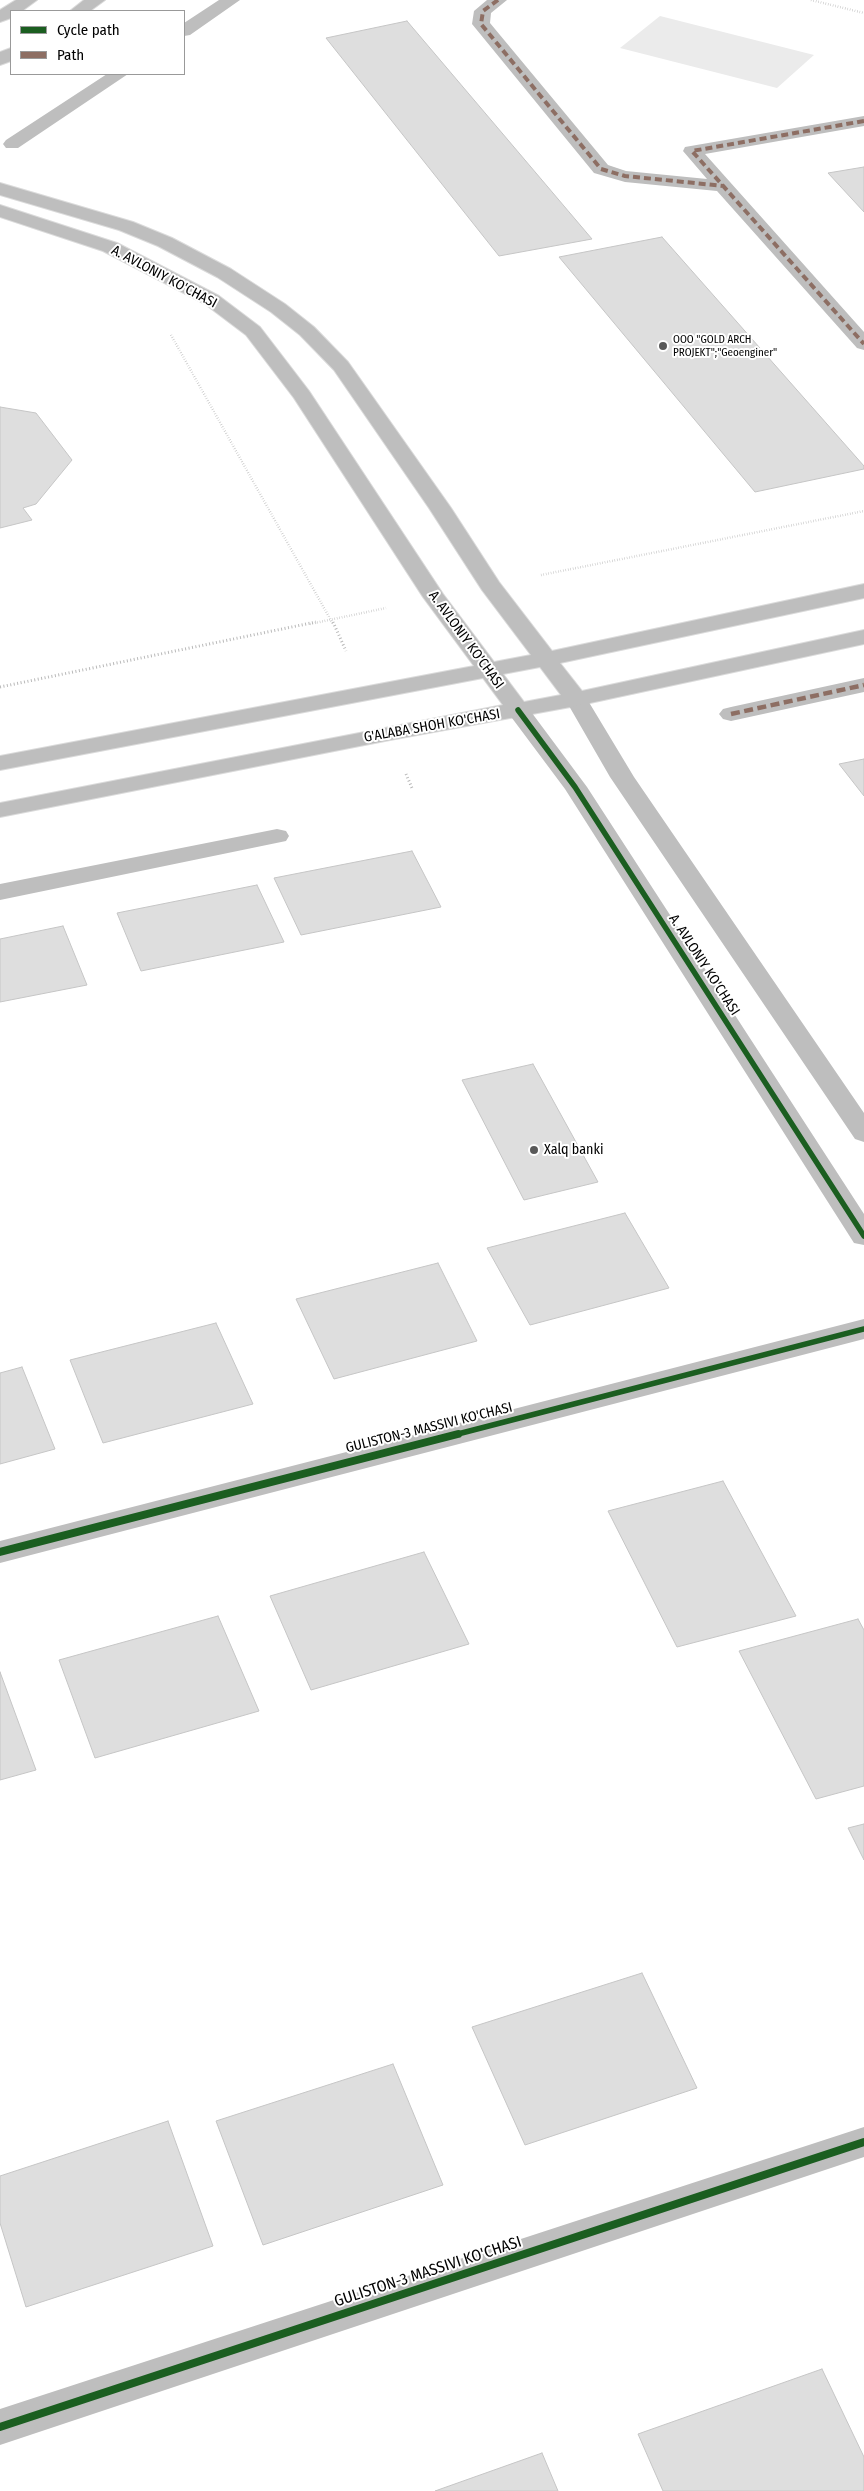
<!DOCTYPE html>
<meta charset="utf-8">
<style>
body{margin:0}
#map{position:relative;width:864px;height:2491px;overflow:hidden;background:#fff;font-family:"Fira Sans Condensed",sans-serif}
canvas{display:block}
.legend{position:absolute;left:10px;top:10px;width:175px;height:65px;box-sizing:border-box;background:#fff;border:1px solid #999;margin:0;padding:6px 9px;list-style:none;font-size:15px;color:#000}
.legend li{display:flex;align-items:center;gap:10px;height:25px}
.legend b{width:25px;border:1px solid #999}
</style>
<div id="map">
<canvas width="864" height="2491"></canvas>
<ul class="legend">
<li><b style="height:6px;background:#1b5e20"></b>Cycle path</li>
<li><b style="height:6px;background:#8d6e63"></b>Path</li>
</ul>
</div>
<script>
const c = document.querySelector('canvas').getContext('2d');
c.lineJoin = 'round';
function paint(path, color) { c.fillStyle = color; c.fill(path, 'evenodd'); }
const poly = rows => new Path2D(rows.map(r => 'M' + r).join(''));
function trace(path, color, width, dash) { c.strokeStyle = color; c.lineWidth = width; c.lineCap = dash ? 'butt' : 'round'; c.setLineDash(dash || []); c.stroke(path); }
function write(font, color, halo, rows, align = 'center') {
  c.font = font + ' "Fira Sans Condensed",sans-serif'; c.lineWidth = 4; c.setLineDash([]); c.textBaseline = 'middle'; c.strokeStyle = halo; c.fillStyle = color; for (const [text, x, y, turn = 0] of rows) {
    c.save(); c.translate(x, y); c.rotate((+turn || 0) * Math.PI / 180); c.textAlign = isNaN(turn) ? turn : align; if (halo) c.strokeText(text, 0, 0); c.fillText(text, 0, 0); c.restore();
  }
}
const green = poly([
 [660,16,814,55,777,88,620,48]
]);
const building = poly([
 [407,21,592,239,499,256,326,38,407,21],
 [864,167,864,212,828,173,864,167],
 [662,237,864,466,864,469,755,492,559,257,662,237],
 [0,407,36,413,72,460,36,504,23,508,32,520,0,528,0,407],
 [864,759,864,796,839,764,864,759],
 [412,851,441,907,301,935,274,878,412,851],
 [257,885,284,942,141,971,117,913,257,885],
 [63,926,87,985,0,1002,0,939,63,926],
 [533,1064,598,1182,524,1200,462,1080,533,1064],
 [625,1213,669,1288,530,1325,487,1248,625,1213],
 [438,1263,477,1341,334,1379,296,1299,438,1263],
 [216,1323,253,1404,103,1443,70,1360,216,1323],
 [22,1367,55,1449,0,1464,0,1373,22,1367],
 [723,1481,796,1616,677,1647,608,1511,723,1481],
 [424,1552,469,1644,311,1690,270,1596,424,1552],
 [218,1616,259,1711,95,1758,59,1660,218,1616],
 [858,1619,864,1630,864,1786,816,1799,739,1651,858,1619],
 [0,1672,36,1770,0,1780,0,1672],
 [864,1824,864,1860,848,1828,864,1824],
 [642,1973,697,2088,525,2145,472,2027,642,1973],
 [393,2064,443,2185,263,2245,216,2121,393,2064],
 [168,2121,213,2246,26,2307,0,2223,0,2176,168,2121],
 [822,2369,864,2457,864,2491,663,2491,638,2434,822,2369],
 [542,2453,558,2491,435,2491,542,2453]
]);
const pathFar1 = poly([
 [811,0,864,13],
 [171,335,333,624],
 [541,575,864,511],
 [310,624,386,608]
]);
const path = poly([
 [333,622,346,651],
 [0,687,316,622],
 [406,774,412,788]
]);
const minor = poly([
 [219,0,240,0,190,35,184,36,184,23,219,0],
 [487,0,507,0,491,13,490,23,608,165,626,171,707,179,683,151,685,147,864,116,864,126,705,154,864,332,864,350,857,348,717,191,625,182,594,173,472,24,474,11,487,0],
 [107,74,128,74,18,148,6,148,3,144,6,140,107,74],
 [864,678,864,692,731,721,723,719,719,714,723,709,731,707,864,678],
 [576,692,584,694,587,699,634,777,864,1113,864,1142,855,1139,610,777,565,699,568,694,576,692],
 [518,703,526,705,587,787,864,1214,864,1245,854,1243,565,789,506,710,510,705,518,703],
 [277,829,286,831,289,836,286,841,0,900,0,884,277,829],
 [864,1319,864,1339,0,1563,0,1541,864,1319],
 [864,2127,864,2157,0,2445,0,2409,864,2127]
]);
const major = poly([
 [16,0,37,0,22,11,11,11,11,18,0,22,0,10,16,0],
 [84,0,105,0,90,11,70,11,84,0],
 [11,48,11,61,0,65,0,52,11,48],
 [0,183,133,222,172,238,231,269,285,304,314,327,348,362,451,508,499,582,552,651,864,584,864,598,560,663,582,691,864,630,864,644,576,706,390,740,0,817,0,803,503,705,483,678,0,770,0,756,474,666,423,597,294,398,246,335,205,304,103,251,0,217,0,205,117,243,219,296,260,327,309,391,443,594,494,662,531,655,482,590,429,508,334,370,300,335,271,312,217,277,158,246,119,230,0,195,0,183],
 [540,667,561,695,524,702,503,674,540,667]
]);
const quietFar1 = poly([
 [498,0,483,11,481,24,601,169,625,176,724,186],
 [864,121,692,151,864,344]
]);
const quiet = poly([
 [731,714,864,685]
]);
const cyclewayFar1 = poly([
 [518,710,575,787,864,1236],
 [454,1435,864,1329]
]);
const cycleway = poly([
 [0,1552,458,1434],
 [0,2427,864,2142]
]);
const markers = [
 [663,346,5,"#595959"],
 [534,1150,5,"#595959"]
];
const farPoinames = [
 ["ООО \"GOLD ARCH",673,340],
 ["PROJEKT\";\"Geoenginer\"",673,353]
];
const streetNames = [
 ["A. AVLONIY KO'CHASI",164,277,28],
 ["A. AVLONIY KO'CHASI",466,640,54],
 ["G'ALABA SHOH KO'CHASI",432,726,-10],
 ["A. AVLONIY KO'CHASI",704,965,57],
 ["GULISTON-3 MASSIVI KO'CHASI",429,1428,-14]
];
const poiNames = [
 ["Xalq banki",544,1150]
];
const nearStreetnames = [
 ["GULISTON-3 MASSIVI KO'CHASI",428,2272,-18]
];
paint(green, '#ebebeb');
paint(building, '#dedede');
trace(building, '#c6c6c6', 1);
trace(major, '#dbdbdb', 2);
trace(pathFar1, '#b9b9b9', 2.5, [0.5, 2]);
trace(path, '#b9b9b9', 3, [1, 2.5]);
paint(minor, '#bebebe');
paint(major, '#bebebe');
trace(quietFar1, '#8d6e63', 4, [7, 4]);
trace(quiet, '#8d6e63', 4.5, [9, 4.5]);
trace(cyclewayFar1, '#1b5e20', 5.5);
trace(cycleway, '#1b5e20', 8);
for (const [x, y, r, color] of markers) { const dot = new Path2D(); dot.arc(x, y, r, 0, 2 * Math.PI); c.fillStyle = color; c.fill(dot); trace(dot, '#fff', 2); }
write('11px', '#000', '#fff', farPoinames, 'left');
write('14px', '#000', '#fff', streetNames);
write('14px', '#000', '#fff', poiNames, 'left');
write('16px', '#000', '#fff', nearStreetnames);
</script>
